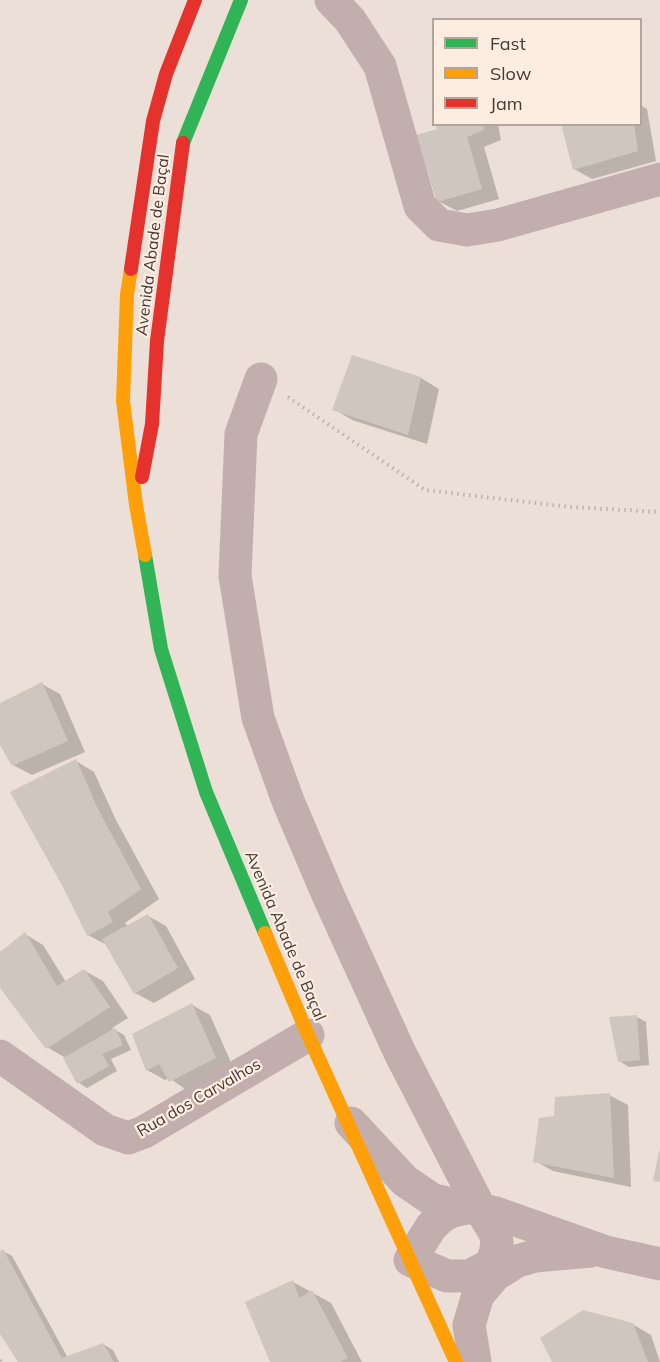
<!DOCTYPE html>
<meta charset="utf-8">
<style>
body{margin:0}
#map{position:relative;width:660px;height:1362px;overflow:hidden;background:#ebdfd7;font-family:Mulish,sans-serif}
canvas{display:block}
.legend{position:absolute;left:432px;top:18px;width:210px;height:108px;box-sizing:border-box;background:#fdece0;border:2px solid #b2a59b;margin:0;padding:8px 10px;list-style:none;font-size:18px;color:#423a34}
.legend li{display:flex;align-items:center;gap:12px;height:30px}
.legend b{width:30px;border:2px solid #b2a59b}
</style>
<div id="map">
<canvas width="660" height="1362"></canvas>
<ul class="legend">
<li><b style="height:8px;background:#30b455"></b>Fast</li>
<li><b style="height:8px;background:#ff9f0a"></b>Slow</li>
<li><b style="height:8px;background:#e5322d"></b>Jam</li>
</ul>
</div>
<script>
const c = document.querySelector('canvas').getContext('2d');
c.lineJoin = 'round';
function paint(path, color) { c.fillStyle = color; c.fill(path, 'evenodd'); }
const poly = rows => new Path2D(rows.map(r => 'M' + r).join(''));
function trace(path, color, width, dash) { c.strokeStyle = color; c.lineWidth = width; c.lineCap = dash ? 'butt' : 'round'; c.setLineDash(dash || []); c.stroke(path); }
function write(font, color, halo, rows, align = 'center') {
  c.font = font + ' Mulish,sans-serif'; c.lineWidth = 4.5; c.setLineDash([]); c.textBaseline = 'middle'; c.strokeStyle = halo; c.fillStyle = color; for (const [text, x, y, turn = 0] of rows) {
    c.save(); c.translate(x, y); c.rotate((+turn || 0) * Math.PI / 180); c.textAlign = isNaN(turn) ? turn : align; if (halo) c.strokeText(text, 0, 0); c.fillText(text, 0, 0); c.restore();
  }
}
const shadow = poly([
 [640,105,647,109,656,161,592,179,574,169,563,124,640,124],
 [438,124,498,124,501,140,484,147,499,199,457,211,438,201],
 [353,357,421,378,439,389,427,444,352,420,334,409],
 [42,684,60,694,85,752,32,775,13,765,0,742,0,705],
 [76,761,94,772,116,820,159,899,125,923,128,927,148,916,166,926,195,979,154,1003,135,993,107,945,88,935],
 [25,934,43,945,66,982,85,971,103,981,128,1018,112,1028,124,1035,131,1050,111,1059,117,1071,87,1088,78,1082,64,1057,47,1047,0,985,0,954],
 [192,1005,210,1015,234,1069,188,1091,169,1078,165,1080,147,1070],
 [637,1017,646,1022,649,1065,629,1067,619,1061],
 [609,1095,628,1105,631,1187,553,1171,535,1161,556,1117],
 [3,1251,12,1256,68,1358,103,1344,113,1350,119,1362,20,1362,0,1332,0,1252],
 [293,1282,331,1303,362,1362,271,1362],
 [632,1324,651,1335,660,1362,554,1362]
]);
const building = poly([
 [436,124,483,124,484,130,467,137,482,189,437,202,416,135,437,129],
 [561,124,634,124,638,151,573,170],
 [352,355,421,377,408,435,332,410],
 [42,682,68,741,12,766,0,745,0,703],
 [76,759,98,809,141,889,108,912,113,922,87,936,64,889,10,792],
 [148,914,178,968,134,994,102,939],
 [25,932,57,986,84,969,110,1007,46,1049,0,988,0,952],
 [192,1003,216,1058,169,1082,159,1064,146,1071,132,1034],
 [637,1015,640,1060,618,1062,609,1017],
 [115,1028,123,1045,102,1054,109,1066,77,1084,63,1058],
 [610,1093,614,1178,533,1162,539,1118,554,1116,555,1097],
 [659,1151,660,1151,660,1182,653,1181],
 [3,1249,62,1358,103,1343,114,1362,18,1362,0,1334,0,1251],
 [293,1280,299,1298,312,1290,348,1358,340,1362,270,1362,245,1302],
 [583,1310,633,1323,648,1362,552,1362,540,1338]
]);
const path = poly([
 [288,397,425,490,570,507,660,512],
 [0,1360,1,1362]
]);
const street = poly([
 [331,0,350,20,380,66,420,206,439,225,467,230,498,225,660,179],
 [261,379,241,434,235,576,258,718,288,801,328,895,400,1053,481,1210,495,1233,497,1242,495,1255,490,1265,469,1276],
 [0,1056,105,1130,128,1138,144,1132,308,1035],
 [351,1123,405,1181,433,1200,496,1213,606,1252,660,1264],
 [466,1208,452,1211,441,1217,431,1227,410,1260,447,1276,469,1276,489,1271],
 [475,1362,469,1325,478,1295,495,1275,517,1261,535,1256,591,1251]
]);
const fast = poly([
 [183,143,241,0],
 [145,555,161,649,206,792,265,933]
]);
const slow = poly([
 [131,269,127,294,123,401,136,505,145,555],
 [265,933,308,1035,456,1362]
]);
const jam = poly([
 [131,269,153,121,166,74,195,0],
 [142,477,152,424,157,341,183,143]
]);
const streetNames = [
 ["Avenida Abade de Baçal",153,245,-83],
 ["Avenida Abade de Baçal",285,936,67],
 ["Rua dos Carvalhos",199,1098,-30]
];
paint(shadow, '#0003');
paint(building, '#d0c6c0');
trace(path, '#bfb1ae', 4, [1.5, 4.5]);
trace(street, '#c2afad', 33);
trace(fast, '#30b455', 14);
trace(slow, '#ff9f0a', 14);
trace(jam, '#e5322d', 14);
write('16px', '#423a34', '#fdece0', streetNames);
</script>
